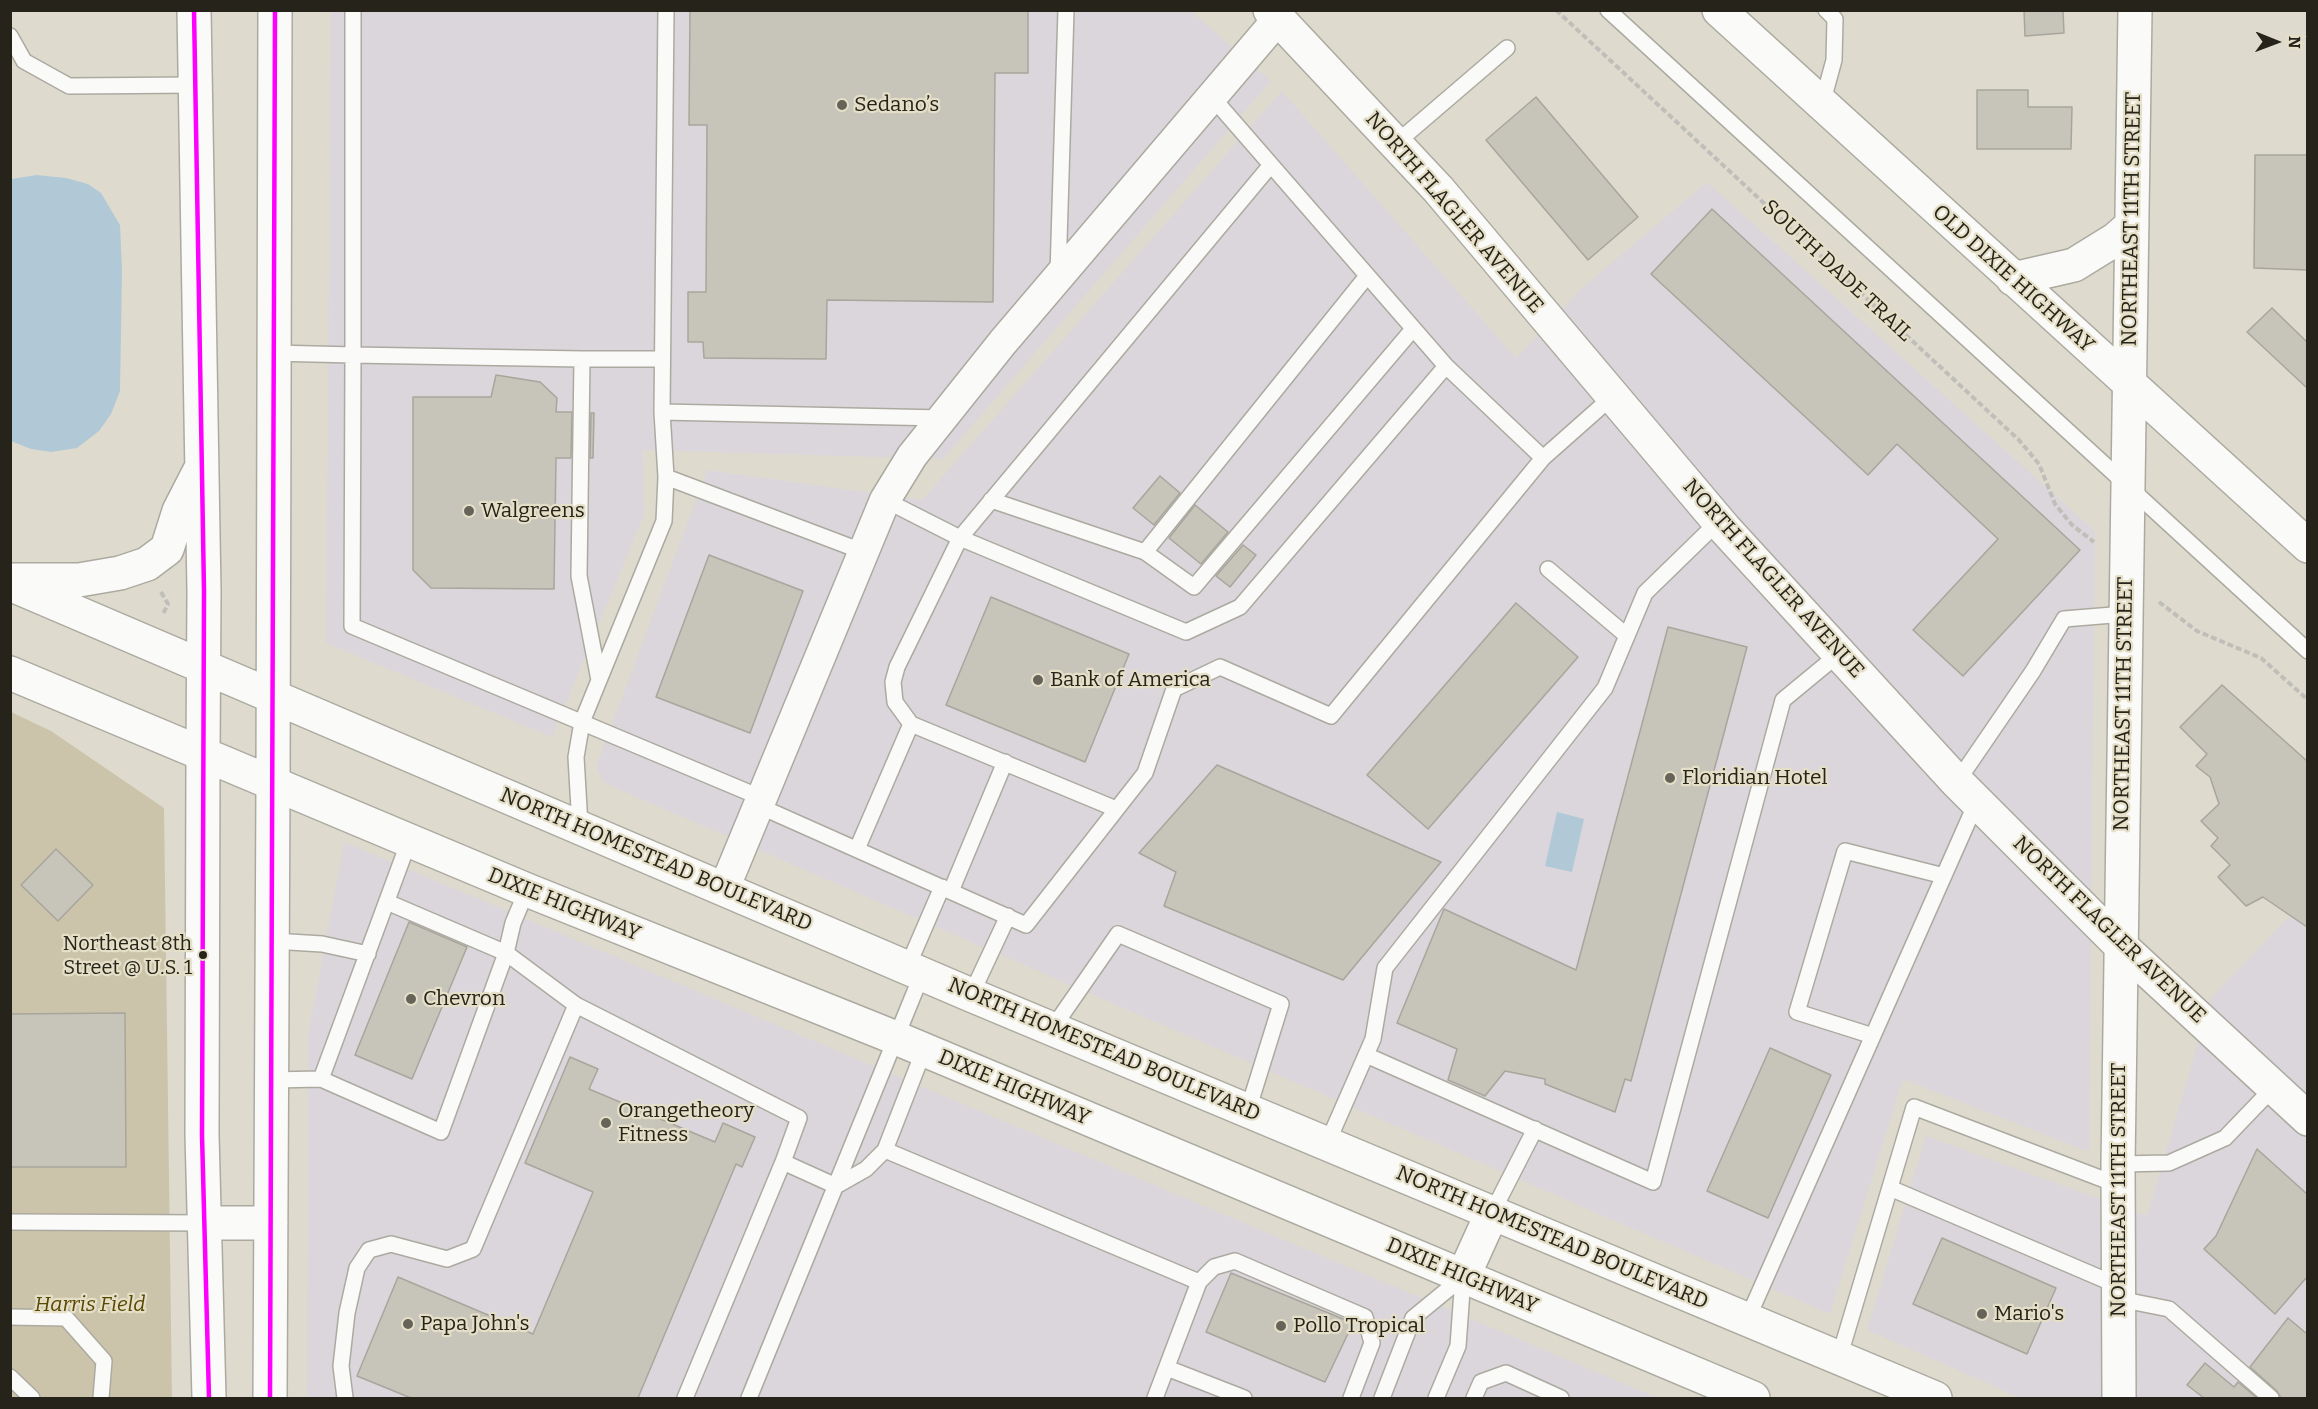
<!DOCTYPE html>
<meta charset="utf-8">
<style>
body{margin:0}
#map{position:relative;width:2318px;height:1409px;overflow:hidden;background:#dedbce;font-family:Bitter,serif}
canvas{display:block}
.frame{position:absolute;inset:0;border:12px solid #25231a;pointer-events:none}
.north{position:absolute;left:2246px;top:12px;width:60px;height:60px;-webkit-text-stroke:4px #e5dfc7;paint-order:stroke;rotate:91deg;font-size:16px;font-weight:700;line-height:24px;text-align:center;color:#25231a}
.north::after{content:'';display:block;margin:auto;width:21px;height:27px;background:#25231a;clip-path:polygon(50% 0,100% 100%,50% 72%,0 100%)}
</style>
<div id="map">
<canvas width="2318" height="1409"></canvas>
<div class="frame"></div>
<div class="north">N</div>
</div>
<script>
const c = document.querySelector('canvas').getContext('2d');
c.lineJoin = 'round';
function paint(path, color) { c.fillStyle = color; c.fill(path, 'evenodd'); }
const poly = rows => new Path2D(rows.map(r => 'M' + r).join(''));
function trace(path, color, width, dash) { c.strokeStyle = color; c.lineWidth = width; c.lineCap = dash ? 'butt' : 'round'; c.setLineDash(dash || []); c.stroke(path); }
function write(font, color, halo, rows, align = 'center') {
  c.font = font + ' Bitter,serif'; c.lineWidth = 4.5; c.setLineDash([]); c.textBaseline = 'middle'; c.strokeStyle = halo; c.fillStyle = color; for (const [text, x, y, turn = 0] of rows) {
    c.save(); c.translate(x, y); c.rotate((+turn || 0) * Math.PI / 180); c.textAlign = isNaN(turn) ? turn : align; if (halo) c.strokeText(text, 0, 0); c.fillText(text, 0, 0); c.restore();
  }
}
const commercial = poly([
 [331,11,1191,11,1271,81,943,459,643,450,644,515,552,737,326,643],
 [1282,91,1516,358,1582,288,1707,182,2095,531,2089,1152,1903,1079,1830,1314,604,783,596,767,707,470,922,500],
 [344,842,1658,1398,307,1398,308,1036],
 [2307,898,2307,1398,2020,1398,1867,1330,1926,1136,2147,1216,2211,998]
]);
const green = poly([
 [11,712,51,731,164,808,172,1398,11,1398]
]);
const water = poly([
 [37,175,66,178,88,184,101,193,120,225,122,271,120,391,111,414,99,431,77,448,51,452,31,449,11,441,11,179],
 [1557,812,1584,819,1572,872,1545,866]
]);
const building = poly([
 [690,10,1028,10,1028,73,995,73,993,302,827,300,826,359,704,358,703,342,688,342,688,292,706,292,707,125,689,125,690,10],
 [2024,10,2063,10,2064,33,2025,36,2024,10],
 [1977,90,2028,90,2028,107,2072,107,2071,149,1977,149,1977,90],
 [1536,97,1638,217,1588,260,1486,140,1536,97],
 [2255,155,2307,155,2307,270,2254,268,2255,155],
 [1712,209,2080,550,1963,676,1913,630,1998,539,1897,444,1868,475,1651,274,1712,209],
 [2272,308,2307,342,2307,388,2247,332,2272,308],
 [496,375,540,382,557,398,556,412,572,412,571,458,556,458,554,589,431,588,413,570,413,397,491,397,496,375],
 [591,413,594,413,593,458,590,458,591,413],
 [1160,476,1180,493,1154,525,1133,508,1160,476],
 [1195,505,1228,532,1201,564,1169,538,1195,505],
 [1243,545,1256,555,1230,587,1216,576,1243,545],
 [709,555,803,591,750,733,656,697,709,555],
 [991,597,1129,654,1085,762,946,705,991,597],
 [1516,603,1578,657,1428,829,1367,775,1516,603],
 [1668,627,1747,647,1631,1081,1625,1079,1615,1112,1545,1084,1545,1079,1505,1071,1485,1096,1448,1080,1457,1049,1397,1023,1444,909,1576,970,1668,627],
 [2222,685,2307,761,2307,927,2263,897,2246,906,2218,877,2230,865,2211,846,2218,838,2201,821,2219,804,2210,777,2196,766,2207,754,2180,727,2222,685],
 [1217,765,1441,862,1343,980,1164,906,1176,872,1139,853,1217,765],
 [56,849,93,885,58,921,21,885,56,849],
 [409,922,467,947,412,1079,355,1055,409,922],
 [125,1013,126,1167,10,1167,10,1014,125,1013],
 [1770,1048,1831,1075,1768,1218,1707,1191,1770,1048],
 [570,1057,598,1069,589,1089,715,1142,723,1123,755,1137,742,1167,736,1164,638,1398,411,1398,357,1376,398,1277,533,1334,593,1192,525,1163,570,1057],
 [2257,1149,2307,1194,2307,1277,2275,1314,2204,1249,2216,1236,2257,1149],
 [1942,1238,2056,1288,2027,1354,1913,1304,1942,1238],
 [1231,1273,1353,1323,1325,1382,1206,1332,1231,1273],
 [2288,1318,2307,1334,2307,1398,2281,1398,2277,1391,2250,1367,2288,1318],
 [2205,1363,2234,1387,2238,1382,2257,1398,2204,1398,2187,1385,2205,1363]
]);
const path = poly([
 [1556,10,2019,440,2039,464,2055,504,2072,525,2094,542],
 [161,592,168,604,163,614],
 [2159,602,2197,631,2261,658,2308,700]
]);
const lane = poly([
 [353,10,353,355,582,359],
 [1608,10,2308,651],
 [10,36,24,61,69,86,196,85],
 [1212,97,1446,366],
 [1822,104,1834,60,1835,19,1826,10],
 [1395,144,1507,48],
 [1058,274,1066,10],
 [274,353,353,355,352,626,762,798],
 [662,412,666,10],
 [666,477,864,552],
 [885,500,960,538,1186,632,1240,607,1446,366,1543,458,1613,396],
 [991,500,1145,552,1367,276],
 [1145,552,1194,587,1413,329],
 [1548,569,1627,636],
 [599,680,579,576,582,359,662,359],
 [911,724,1116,809],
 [1957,782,2033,671,2064,619,2125,614],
 [759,806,1026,925,1145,773,1174,689,1220,667,1331,716,1543,458],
 [580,826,576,757,582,722,664,521,666,477,662,412,942,418],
 [857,849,911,724,895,702,893,682,897,667,960,538,1270,166],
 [527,890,513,923,506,953,576,1005,799,1118,783,1162],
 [951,891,1005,762],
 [273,941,322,944,368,954],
 [907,968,942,887],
 [971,995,1008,916],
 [1052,1029,1118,934,1281,1004,1248,1110],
 [1873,1036,1797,1012,1845,851,1944,876],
 [1366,1055,1653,1182,1783,700,1840,653],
 [321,1079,409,841],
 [272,1080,321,1079,441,1132,506,953,387,902],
 [1327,1144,1373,1039,1385,968,1605,688,1645,593,1719,521],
 [885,1150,1199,1282],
 [2118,1164,2169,1163,2225,1138,2273,1088],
 [836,1186,866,1169,885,1150,924,1050],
 [1890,1188,2119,1286],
 [1492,1213,1535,1129],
 [10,1222,205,1223],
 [2119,1299,2169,1309,2271,1398],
 [10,1317,66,1318,104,1361,101,1398],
 [1747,1320,1977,801],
 [1839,1358,1914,1107,2118,1185],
 [1167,1368,1244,1398],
 [10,1377,32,1398],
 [345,1398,341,1366,347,1313,357,1268,369,1250,391,1244,447,1259,473,1249,576,1005],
 [685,1398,783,1162,836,1186],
 [749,1398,922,974],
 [1155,1398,1199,1282,1214,1267,1235,1261,1365,1317,1372,1343,1351,1398],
 [1382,1398,1413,1318,1463,1277],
 [1436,1398,1458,1346,1463,1277],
 [1474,1398,1481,1382,1506,1373,1561,1398]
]);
const street = poly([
 [724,889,885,500,912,456,1003,342,1278,19]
]);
const secondary = poly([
 [1270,10,1438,189,1725,529,1957,782,2122,947,2308,1119],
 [1719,10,2308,546],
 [2013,279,2074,265,2116,239,2132,225],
 [203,754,202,1135,209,1398],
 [205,1223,271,1223],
 [270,1398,273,784],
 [2119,1398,2118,1164,2135,10]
]);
const highway = poly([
 [194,10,204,591,203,754],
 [12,580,79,580,120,573,147,564,167,549,179,511,199,472],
 [10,584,971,995,1935,1398],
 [10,673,527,890,896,1038,1753,1398],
 [273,784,275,10],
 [1463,1277,1492,1213]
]);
const bus1 = poly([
 [194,10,204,591,202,1135,209,1398],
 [270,1398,275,10]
]);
const markers = [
 [842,105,6,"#666359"],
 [469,511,6,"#666359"],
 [1038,680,6,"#666359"],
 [1670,778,6,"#666359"],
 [203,955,5,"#25231a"],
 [411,999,6,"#666359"],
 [606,1123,6,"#666359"],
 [1982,1314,6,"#666359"],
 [408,1324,6,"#666359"],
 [1281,1326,6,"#666359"]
];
const busNames = [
 ["Northeast 8th",192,944],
 ["Street @ U.S. 1",192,968]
];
const poiNames = [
 ["Sedano’s",854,105],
 ["Walgreens",481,511],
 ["Bank of America",1050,680],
 ["Floridian Hotel",1682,778],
 ["Chevron",423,999],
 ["Orangetheory",618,1111],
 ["Fitness",618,1135],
 ["Mario's",1994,1314],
 ["Papa John's",420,1324],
 ["Pollo Tropical",1293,1326]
];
const streetNames = [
 ["NORTH FLAGLER AVENUE",1454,213,49],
 ["NORTHEAST 11TH STREET",2132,219,-89],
 ["SOUTH DADE TRAIL",1837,271,43],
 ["OLD DIXIE HIGHWAY",2013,279,42],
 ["NORTH FLAGLER AVENUE",1773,579,48],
 ["NORTHEAST 11TH STREET",2124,704,-89],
 ["NORTH HOMESTEAD BOULEVARD",656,860,23],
 ["DIXIE HIGHWAY",564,905,22],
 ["NORTH FLAGLER AVENUE",2109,930,44],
 ["NORTH HOMESTEAD BOULEVARD",1104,1050,23],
 ["DIXIE HIGHWAY",1014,1088,23],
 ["NORTHEAST 11TH STREET",2119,1190,-90],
 ["NORTH HOMESTEAD BOULEVARD",1552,1238,23],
 ["DIXIE HIGHWAY",1462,1276,23]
];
const parkNames = [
 ["Harris Field",90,1305]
];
paint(commercial, '#dad6db');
paint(green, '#cbc4ab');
paint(water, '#b1c8d7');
paint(building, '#c7c4ba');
trace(building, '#a8a69c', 1.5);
trace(lane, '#acaaa0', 18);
trace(street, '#acaaa0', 33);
trace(secondary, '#acaaa0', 36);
trace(highway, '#acaaa0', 36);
trace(path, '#bfbeb8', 4, [6, 3]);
trace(lane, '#fafaf8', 15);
trace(street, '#fafaf8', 30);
trace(secondary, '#fafaf8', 33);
trace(highway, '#fafaf8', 33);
trace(bus1, '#f0f', 4.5);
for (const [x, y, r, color] of markers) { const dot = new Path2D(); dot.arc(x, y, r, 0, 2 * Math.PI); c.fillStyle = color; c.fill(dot); trace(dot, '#e5dfc7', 2); }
write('20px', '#25231a', '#e5dfc7', busNames, 'right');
write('21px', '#25231a', '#e5dfc7', poiNames, 'left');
write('21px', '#25231a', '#e5dfc7', streetNames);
write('italic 21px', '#594902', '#e5dfc7', parkNames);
</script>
